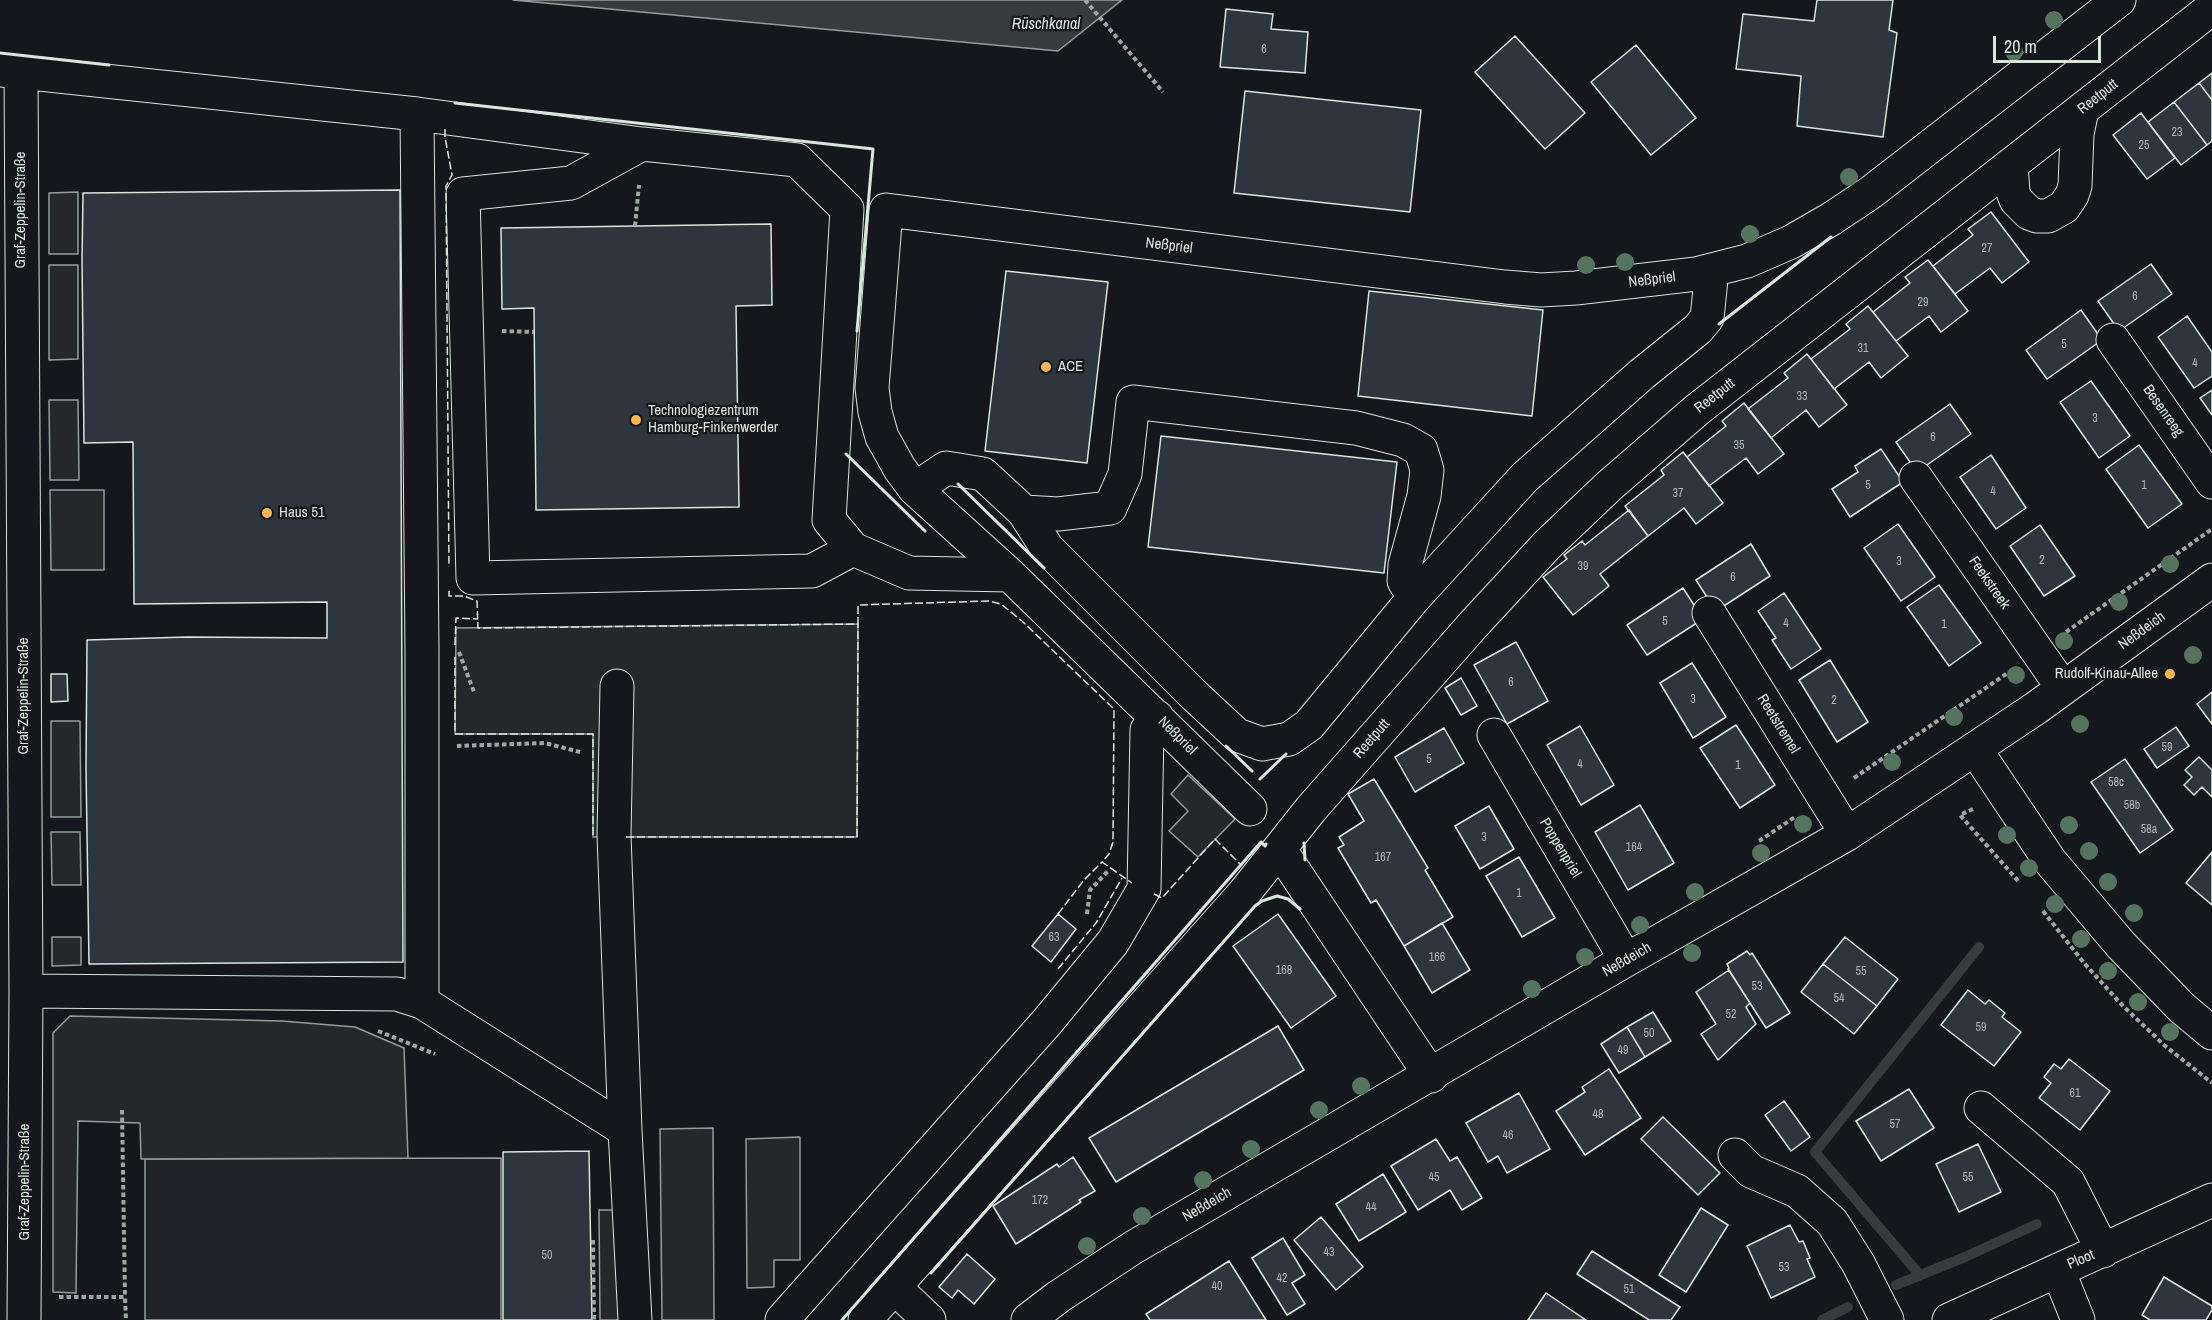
<!DOCTYPE html>
<meta charset="utf-8">
<style>
body{margin:0}
#map{position:relative;width:2212px;height:1320px;overflow:hidden;background:#14181c;font-family:"Archivo Narrow",sans-serif}
canvas{display:block}
.scale{position:absolute;left:1993px;top:36px;width:108px;height:27px;box-sizing:border-box;border:3px solid #d8e6dc;border-top:0;padding-left:8px;font-size:18px;line-height:21px;white-space:nowrap;color:#d8e6dc;-webkit-text-stroke:4px #14181c;paint-order:stroke}
</style>
<div id="map">
<canvas width="2212" height="1320"></canvas>
<div class="scale">20 m</div>
</div>
<script>
const c = document.querySelector('canvas').getContext('2d');
c.lineJoin = 'round';
function paint(path, color) { c.fillStyle = color; c.fill(path, 'evenodd'); }
const poly = rows => new Path2D(rows.map(r => 'M' + r).join(''));
function trace(path, color, width, dash) { c.strokeStyle = color; c.lineWidth = width; c.lineCap = dash ? 'butt' : 'round'; c.setLineDash(dash || []); c.stroke(path); }
function write(font, color, halo, rows, align = 'center') {
  c.font = font + ' "Archivo Narrow",sans-serif'; c.lineWidth = 4.5; c.setLineDash([]); c.textBaseline = 'middle'; c.strokeStyle = halo; c.fillStyle = color; for (const [text, x, y, turn = 0] of rows) {
    c.save(); c.translate(x, y); c.rotate((+turn || 0) * Math.PI / 180); c.textAlign = isNaN(turn) ? turn : align; if (halo) c.strokeText(text, 0, 0); c.fillText(text, 0, 0); c.restore();
  }
}
const green = poly([
 [501,1158,501,1320,145,1320,145,1159,501,1158]
]);
const parking = poly([
 [78,192,78,254,49,254,49,193,78,192],
 [49,265,78,265,78,359,49,360,49,265],
 [49,400,78,400,79,480,50,480,49,400],
 [50,490,104,490,104,570,51,570,50,490],
 [858,624,857,837,593,837,593,734,455,734,456,628,858,624],
 [51,721,80,721,81,817,51,817,51,721],
 [1188,775,1235,819,1198,857,1169,831,1188,811,1171,794,1188,775],
 [51,832,80,832,81,885,52,885,51,832],
 [52,937,81,937,81,965,52,966,52,937],
 [70,1016,282,1021,355,1027,404,1048,408,1158,141,1159,140,1123,78,1121,76,1293,53,1292,53,1033,70,1016],
 [713,1128,714,1320,662,1320,660,1129,713,1128],
 [800,1137,800,1260,774,1260,774,1287,747,1288,746,1139,800,1137],
 [599,1210,619,1210,619,1320,600,1320,599,1210]
]);
const water = poly([
 [513,0,1122,0,1058,51,513,0]
]);
const stream = poly([
 [1919,1274,1815,1152,1979,947],
 [1896,1285,1965,1257,2037,1224],
 [1822,1320,1848,1307]
]);
const building = poly([
 [1817,0,1893,0,1889,30,1897,33,1883,137,1797,126,1801,76,1736,69,1743,14,1814,21,1817,0],
 [1226,9,1273,14,1271,29,1308,32,1305,73,1220,67,1226,9],
 [1515,36,1585,113,1545,149,1475,72,1515,36],
 [1636,45,1696,118,1651,155,1591,82,1636,45],
 [2212,73,2212,100,2199,83,2212,73],
 [2199,83,2212,100,2212,141,2207,145,2174,102,2199,83],
 [1245,91,1421,110,1410,212,1234,193,1245,91],
 [2174,102,2207,145,2181,165,2148,122,2174,102],
 [2141,113,2175,158,2147,179,2113,135,2141,113],
 [400,190,403,962,89,964,86,768,87,640,187,637,327,638,327,602,134,604,133,442,84,443,82,260,83,193,400,190],
 [1991,212,2029,262,2002,283,1990,268,1955,294,1933,266,1973,235,1968,229,1991,212],
 [771,224,772,305,736,306,739,507,536,510,534,308,502,309,501,228,771,224],
 [1928,260,1968,311,1941,332,1929,316,1896,341,1873,312,1910,283,1905,277,1928,260],
 [2151,264,2172,294,2119,331,2098,301,2151,264],
 [1006,271,1108,282,1087,463,985,451,1006,271],
 [1369,291,1543,310,1532,416,1358,396,1369,291],
 [1868,306,1908,356,1881,378,1869,362,1834,389,1811,359,1850,329,1846,324,1868,306],
 [2081,310,2102,340,2047,379,2026,350,2081,310],
 [2187,316,2212,352,2212,376,2194,388,2158,337,2187,316],
 [1807,354,1847,405,1819,427,1806,410,1771,438,1748,409,1788,378,1784,373,1807,354],
 [2091,381,2130,436,2099,458,2060,402,2091,381],
 [2212,390,2212,415,2200,398,2212,390],
 [1744,403,1784,454,1758,474,1746,458,1709,486,1687,457,1726,426,1722,421,1744,403],
 [1950,404,1971,434,1917,472,1896,442,1950,404],
 [1161,436,1397,462,1384,573,1148,547,1161,436],
 [2139,445,2182,504,2148,528,2106,469,2139,445],
 [1881,449,1903,482,1850,517,1832,489,1858,472,1855,466,1881,449],
 [1683,452,1723,503,1696,524,1684,508,1648,536,1625,506,1664,475,1661,470,1683,452],
 [1991,455,2026,508,1996,529,1960,477,1991,455],
 [1629,510,1648,536,1600,574,1609,586,1573,615,1543,577,1567,559,1564,555,1582,541,1585,545,1629,510],
 [1898,524,1935,577,1901,601,1864,548,1898,524],
 [2040,525,2075,576,2044,596,2010,546,2040,525],
 [1751,544,1770,576,1716,611,1696,580,1751,544],
 [1939,585,1981,643,1949,666,1907,607,1939,585],
 [1683,588,1703,619,1647,655,1627,625,1683,588],
 [1784,593,1821,649,1791,669,1772,640,1776,638,1758,611,1784,593],
 [1516,642,1548,701,1507,724,1474,665,1516,642],
 [1830,660,1868,722,1837,742,1799,680,1830,660],
 [1692,663,1726,717,1693,738,1660,683,1692,663],
 [51,674,67,674,68,701,51,702,51,674],
 [1461,678,1477,706,1461,715,1445,688,1461,678],
 [2212,692,2212,724,2197,704,2212,692],
 [1736,725,1775,785,1740,808,1700,748,1736,725],
 [1580,726,1614,785,1581,805,1547,745,1580,726],
 [2176,727,2189,746,2157,768,2144,749,2176,727],
 [1444,728,1464,763,1415,792,1395,757,1444,728],
 [2199,757,2212,770,2212,797,2202,787,2194,795,2184,785,2192,777,2185,770,2199,757],
 [2125,759,2173,830,2140,853,2091,782,2125,759],
 [1374,779,1428,868,1425,870,1453,917,1404,946,1376,900,1371,903,1338,848,1344,845,1339,837,1364,821,1348,794,1374,779],
 [1640,805,1674,863,1628,890,1595,832,1640,805],
 [1489,806,1514,849,1480,869,1455,826,1489,806],
 [2212,852,2212,905,2186,883,2212,852],
 [1519,857,1555,918,1522,937,1486,876,1519,857],
 [1058,914,1076,929,1051,962,1032,946,1058,914],
 [1278,914,1336,996,1291,1028,1233,946,1278,914],
 [1442,923,1470,970,1432,993,1404,946,1442,923],
 [1845,937,1898,979,1877,1006,1823,964,1845,937],
 [1747,951,1750,955,1752,953,1790,1013,1766,1028,1728,969,1729,968,1727,964,1747,951],
 [1823,964,1877,1006,1854,1034,1801,992,1823,964],
 [1729,970,1750,1003,1746,1007,1756,1024,1718,1060,1701,1034,1716,1024,1696,992,1729,970],
 [1968,990,1985,1004,1989,1000,2005,1013,2002,1017,2021,1032,1994,1066,1941,1025,1968,990],
 [1653,1012,1671,1041,1645,1057,1627,1027,1653,1012],
 [1278,1026,1304,1070,1116,1182,1089,1138,1278,1026],
 [1627,1027,1645,1057,1619,1073,1601,1044,1627,1027],
 [2069,1059,2110,1091,2080,1130,2039,1098,2051,1083,2044,1077,2054,1064,2061,1069,2069,1059],
 [1609,1069,1641,1118,1585,1155,1556,1111,1585,1092,1582,1087,1609,1069],
 [1909,1089,1934,1128,1881,1161,1856,1121,1909,1089],
 [1519,1093,1550,1149,1507,1173,1498,1156,1488,1162,1466,1123,1519,1093],
 [1784,1101,1810,1137,1791,1151,1765,1115,1784,1101],
 [1663,1117,1720,1173,1698,1195,1641,1139,1663,1117],
 [1436,1139,1450,1161,1457,1157,1482,1198,1462,1210,1450,1190,1418,1210,1391,1166,1436,1139],
 [1978,1144,2001,1192,1959,1212,1936,1164,1978,1144],
 [589,1151,592,1320,503,1320,503,1152,589,1151],
 [1073,1157,1095,1191,1079,1200,1081,1202,1016,1244,993,1206,1057,1164,1059,1167,1073,1157],
 [1383,1174,1406,1212,1359,1241,1336,1204,1383,1174],
 [1701,1208,1728,1225,1686,1292,1659,1275,1701,1208],
 [1321,1217,1363,1267,1336,1290,1294,1240,1321,1217],
 [1790,1225,1799,1242,1803,1241,1810,1258,1807,1259,1815,1277,1771,1298,1747,1246,1790,1225],
 [1283,1238,1305,1275,1292,1283,1305,1304,1287,1315,1252,1258,1283,1238],
 [1592,1251,1680,1307,1671,1320,1649,1320,1577,1274,1592,1251],
 [967,1254,995,1279,974,1304,958,1290,952,1298,939,1287,967,1254],
 [1229,1261,1266,1320,1150,1320,1146,1314,1229,1261],
 [2164,1277,2212,1306,2212,1310,2206,1320,2150,1320,2142,1315,2164,1277],
 [1546,1293,1586,1320,1528,1320,1546,1293]
]);
const path = poly([
 [1085,0,1163,92],
 [635,226,639,185],
 [502,331,534,332],
 [2066,632,2212,529],
 [459,652,474,692],
 [457,746,545,743,580,752],
 [1854,778,2009,672],
 [1973,809,1960,815,2019,882],
 [1759,841,1795,817],
 [2043,911,2084,963,2122,1005,2164,1045,2212,1083],
 [1087,914,1090,890,1109,870],
 [378,1031,435,1054],
 [122,1110,125,1297],
 [593,1240,594,1320],
 [59,1297,125,1297,126,1320]
]);
const minor = poly([
 [0,70,417,114,642,144],
 [21,72,26,991,24,1320],
 [2011,165,2013,192,2016,200,2029,213,2037,216,2048,216,2064,207,2072,195,2075,186,2077,134,2082,110],
 [2113,340,2212,482],
 [1916,478,2063,688],
 [915,489,946,468,983,474,1024,512,1058,514,1110,508,1125,474,1133,402,1356,428,1403,440,1421,450,1427,470,1424,496,1405,565,1404,581,1414,598],
 [1024,512,1047,548,1194,695,1237,735,1262,744,1289,739,1309,725,1414,598,1525,477,1642,374,1698,329,1707,318,1712,270],
 [853,549,812,571,473,578,463,194,571,183,642,144,797,160,847,209,829,520,853,549,909,573,1010,575],
 [1709,613,1847,834],
 [617,686,614,835,625,1130],
 [1494,735,1626,960],
 [1975,749,2050,861,2121,945,2182,1008,2212,1033],
 [1250,809,1010,575,915,489,900,469,882,437,875,412,872,388,886,210,1505,287,1541,290,1576,288,1696,274,1747,261,1791,242,1831,219,1870,193,2119,0],
 [1280,850,1431,1076],
 [26,991,397,994,422,1002,422,650,417,114],
 [422,1002,625,1130,635,1320],
 [1981,1108,2068,1182,2103,1251],
 [1735,1155,1751,1171,1797,1191,1832,1222,1858,1263,1887,1320],
 [2058,1270,2078,1320],
 [894,1287,929,1320],
 [782,1320,1047,1022,1113,942,1144,889,1147,730,1157,717],
 [865,1320,1245,892,1311,809,1473,625,1547,545,1609,486,1698,409,2212,8],
 [1028,1320,1058,1297,1134,1247,1626,960,1847,834,2036,708,2212,580],
 [1949,1320,2212,1200]
]);
const fence = poly([
 [445,129,445,137,452,175,446,186,449,567],
 [449,591,449,596,464,596,477,601,478,628,858,624,858,605,989,601,1001,604,1022,621,1114,709,1113,842,1109,854,1102,862,1132,883],
 [455,645,456,618,478,619],
 [455,657,455,734,593,734,593,837],
 [626,837,857,837,858,624],
 [1154,894,1162,898,1215,839,1241,865],
 [1058,914,1084,880,1102,862],
 [1058,969,1096,923,1122,878]
]);
const wall = poly([
 [0,53,109,65],
 [455,103,873,149,857,331],
 [1719,324,1831,237],
 [846,454,925,531],
 [958,484,1044,568],
 [1226,746,1252,771],
 [1260,779,1286,754],
 [1304,843,1305,860],
 [931,1273,1255,906,1262,901,1277,896,1288,899,1300,909],
 [842,1320,1261,842,1265,846,1266,844]
]);
const trees = [
 [2054,20],
 [2014,52],
 [1849,177],
 [1750,234],
 [1625,262],
 [1586,265],
 [2170,564],
 [2119,602],
 [2064,641],
 [2193,655],
 [2016,675],
 [1954,717],
 [2080,724],
 [1892,762],
 [1803,824],
 [2069,825],
 [2007,835],
 [2089,851],
 [1761,853],
 [2029,868],
 [2108,882],
 [1695,892],
 [2055,904],
 [2134,913],
 [1640,925],
 [2081,939],
 [1692,953],
 [1585,957],
 [2108,971],
 [1532,989],
 [2138,1002],
 [2170,1032],
 [1361,1086],
 [1319,1110],
 [1251,1149],
 [1203,1180],
 [1142,1216],
 [1087,1246]
];
const markers = [
 [1046,367,6,"#ffb74d"],
 [636,420,6,"#ffb74d"],
 [267,513,6,"#ffb74d"],
 [2170,674,6,"#ffb74d"]
];
const numberNames = [
 ["6",1264,50],
 ["23",2177,133],
 ["25",2144,146],
 ["27",1987,249],
 ["6",2135,297],
 ["29",1923,303],
 ["5",2064,345],
 ["31",1863,349],
 ["4",2195,364],
 ["33",1802,397],
 ["3",2095,419],
 ["6",1933,438],
 ["35",1739,446],
 ["5",1868,486],
 ["1",2144,486],
 ["4",1993,492],
 ["37",1678,494],
 ["2",2042,561],
 ["3",1899,562],
 ["39",1583,567],
 ["6",1733,578],
 ["5",1665,622],
 ["4",1786,624],
 ["1",1944,625],
 ["6",1511,683],
 ["3",1693,700],
 ["2",1834,701],
 ["59",2167,748],
 ["5",1429,760],
 ["4",1580,765],
 ["1",1738,766],
 ["58c",2116,783],
 ["58b",2132,806],
 ["58a",2149,830],
 ["3",1484,838],
 ["164",1634,848],
 ["167",1383,858],
 ["1",1519,894],
 ["63",1054,938],
 ["166",1437,958],
 ["168",1284,971],
 ["55",1861,972],
 ["53",1757,987],
 ["54",1839,999],
 ["52",1731,1015],
 ["59",1981,1028],
 ["50",1649,1034],
 ["49",1623,1051],
 ["61",2075,1094],
 ["48",1598,1115],
 ["57",1895,1125],
 ["46",1508,1136],
 ["45",1434,1178],
 ["55",1968,1178],
 ["172",1040,1201],
 ["44",1371,1208],
 ["43",1329,1253],
 ["50",547,1256],
 ["53",1784,1268],
 ["42",1282,1279],
 ["40",1217,1287],
 ["51",1629,1290]
];
const streetNames = [
 ["Reetputt",2098,97,-38],
 ["Graf-Zeppelin-Straße",21,210,-90],
 ["Neßpriel",1169,246,7],
 ["Neßpriel",1652,280,-7],
 ["Reetputt",1715,396,-38],
 ["Besenreeg",2163,411,55],
 ["Feekstreek",1989,583,55],
 ["Neßdeich",2142,631,-36],
 ["Graf-Zeppelin-Straße",24,696,-90],
 ["Reetstremel",1778,724,58],
 ["Neßpriel",1177,736,45],
 ["Reetputt",1372,739,-49],
 ["Poppenpriel",1560,848,59],
 ["Neßdeich",1627,960,-30],
 ["Graf-Zeppelin-Straße",25,1182,-90],
 ["Neßdeich",1207,1205,-30],
 ["Ploot",2081,1260,-23]
];
const poiNames = [
 ["ACE",1058,367],
 ["Technologiezentrum",648,411],
 ["Hamburg-Finkenwerder",648,428],
 ["Haus 51",279,513],
 ["Rudolf-Kinau-Allee",2158,674,"right"]
];
const waterNames = [
 ["Rüschkanal",1046,25]
];
paint(green, '#202428');
trace(green, '#939e99', 1.5);
paint(parking, '#24282b');
trace(parking, '#939e99', 1.5);
paint(water, '#363b3e');
trace(water, '#939e99', 1.5);
trace(stream, '#363b3e', 10);
paint(building, '#2c363c');
trace(building, '#d8e6dc', 1.5);
trace(minor, '#d8e6dc', 35);
trace(path, '#9da8a2', 4, [4.5, 3]);
trace(minor, '#14181c', 33);
trace(fence, '#d8e6dc', 1.5, [8, 3]);
trace(wall, '#d8e6dc', 3);
c.fillStyle = '#55745f';
for (const [x, y] of trees) { c.beginPath(); c.arc(x, y, 9, 0, 2 * Math.PI); c.fill(); }
for (const [x, y, r, color] of markers) { const dot = new Path2D(); dot.arc(x, y, r, 0, 2 * Math.PI); c.fillStyle = color; c.fill(dot); trace(dot, '#14181c', 2); }
write('12px', '#adbab4', null, numberNames);
write('15px', '#d8e6dc', '#14181c', streetNames);
write('15px', '#d8e6dc', '#14181c', poiNames, 'left');
write('italic 16px', '#d8e6dc', '#14181c', waterNames);
</script>
